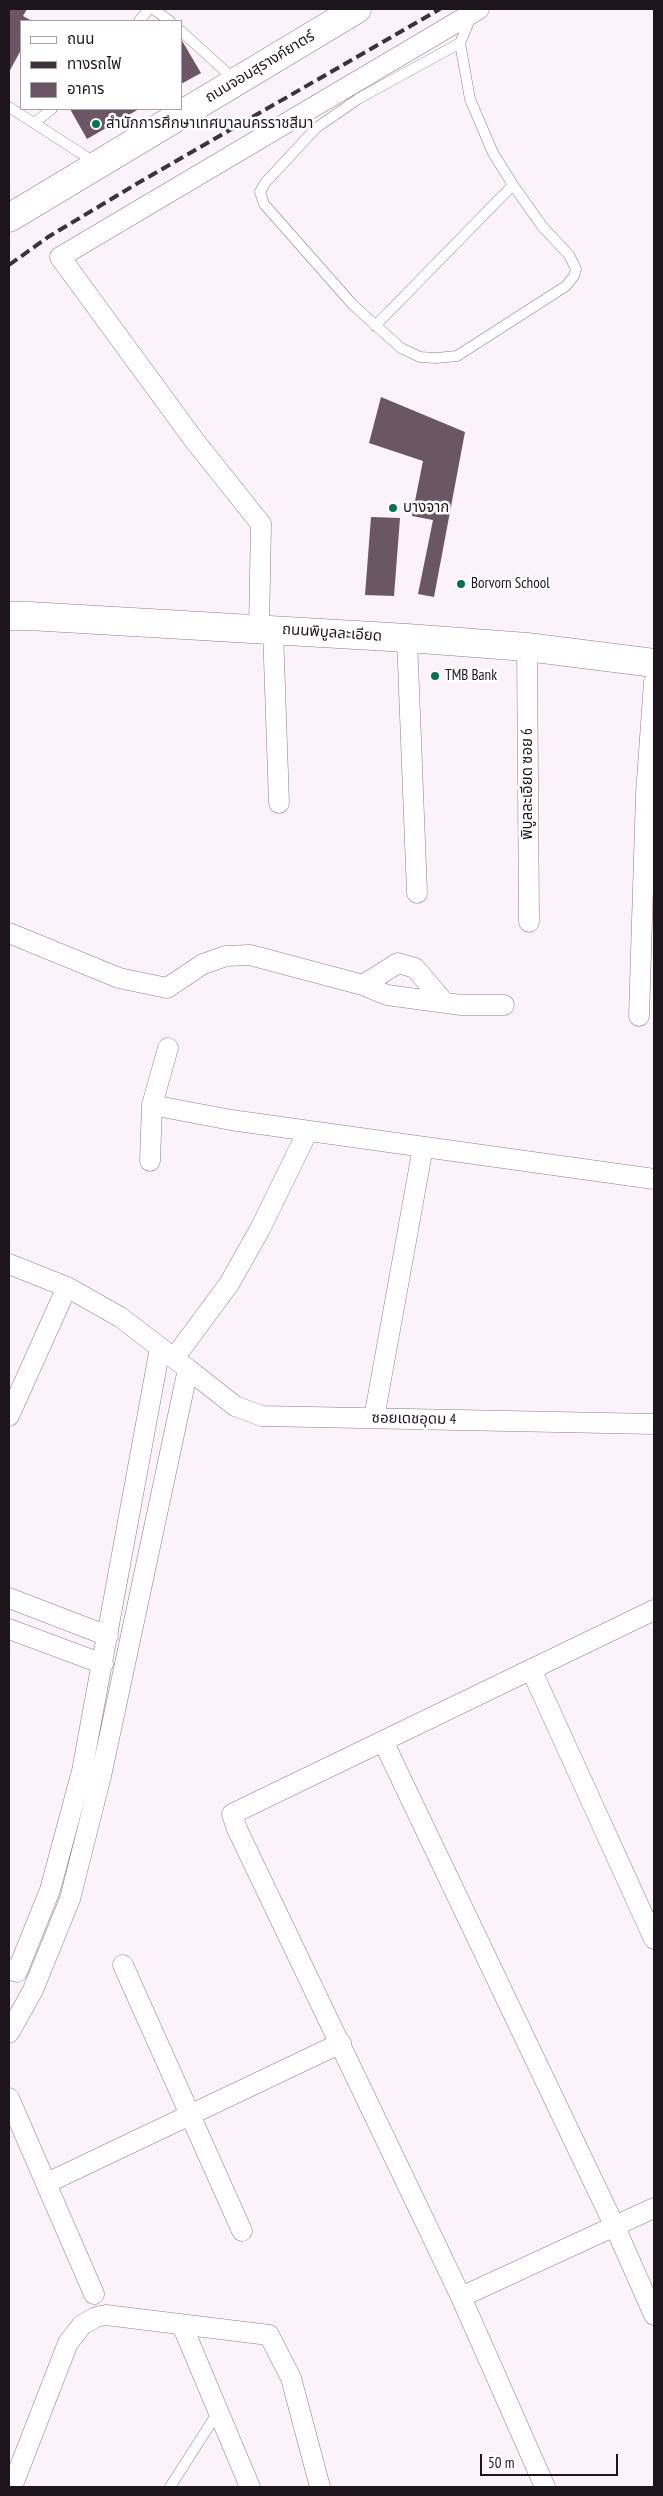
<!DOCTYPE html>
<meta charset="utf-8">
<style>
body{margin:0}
#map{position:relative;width:663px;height:2496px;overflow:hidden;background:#fcf2fa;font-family:"PT Sans Narrow","Noto Sans Thai",sans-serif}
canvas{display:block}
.frame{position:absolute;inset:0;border:10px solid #1e151c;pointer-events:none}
.legend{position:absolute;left:20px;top:20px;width:162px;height:90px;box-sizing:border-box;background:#fff;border:1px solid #a5a1a4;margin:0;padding:6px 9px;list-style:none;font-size:15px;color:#1e151c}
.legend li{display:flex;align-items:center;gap:10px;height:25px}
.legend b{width:25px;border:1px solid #a5a1a4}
.scale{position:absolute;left:480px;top:2454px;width:138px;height:22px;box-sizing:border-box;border:2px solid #1e151c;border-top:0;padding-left:6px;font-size:15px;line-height:18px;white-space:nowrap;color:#1e151c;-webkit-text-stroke:4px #fff;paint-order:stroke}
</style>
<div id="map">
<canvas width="663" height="2496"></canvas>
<div class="frame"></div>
<ul class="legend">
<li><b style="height:6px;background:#fff"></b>ถนน</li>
<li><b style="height:6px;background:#3c333a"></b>ทางรถไฟ</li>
<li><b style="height:14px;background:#6b5666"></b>อาคาร</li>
</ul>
<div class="scale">50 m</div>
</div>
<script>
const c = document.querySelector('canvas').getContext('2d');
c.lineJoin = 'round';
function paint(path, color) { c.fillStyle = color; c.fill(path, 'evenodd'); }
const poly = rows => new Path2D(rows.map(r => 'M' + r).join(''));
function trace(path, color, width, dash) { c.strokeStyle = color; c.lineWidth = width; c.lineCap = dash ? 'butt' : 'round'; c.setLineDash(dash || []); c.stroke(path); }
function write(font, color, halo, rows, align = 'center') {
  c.font = font + ' "PT Sans Narrow","Noto Sans Thai",sans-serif'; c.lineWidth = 5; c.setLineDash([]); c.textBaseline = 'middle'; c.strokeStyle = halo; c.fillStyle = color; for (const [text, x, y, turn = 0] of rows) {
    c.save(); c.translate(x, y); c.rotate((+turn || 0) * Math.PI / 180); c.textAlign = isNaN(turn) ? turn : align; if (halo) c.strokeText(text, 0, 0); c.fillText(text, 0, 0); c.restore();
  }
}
const building = poly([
 [9,9,27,9,23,16,32,21,21,21,21,50,9,72],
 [181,39,201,73,181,84],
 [70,109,139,109,87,139],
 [381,397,465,432,434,597,418,594,433,520,412,516,423,461,369,443],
 [371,517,400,518,394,596,365,595]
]);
const lane = poly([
 [153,9,170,21],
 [139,21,149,9],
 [181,31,236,81],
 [460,43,358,99,316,128,265,183,260,192,264,204,353,305,401,348,420,357,436,358,457,356,566,286,574,276,576,269,569,255,542,226,513,185,493,153,470,99,460,43,472,15],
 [9,107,96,163],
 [34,123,52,109],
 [375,326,513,185],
 [170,2487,218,2412]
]);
const street = poly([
 [259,628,261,524,194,440,60,257,479,9],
 [273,630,279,803],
 [407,638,417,893],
 [527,647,529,922],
 [9,933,119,978,167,988,203,964,226,956,250,955,363,985,387,995,461,1005,504,1005],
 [363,985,398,963,415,968,444,1002],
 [639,1016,646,794,654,682],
 [152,1105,231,1120,654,1179],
 [150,1161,152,1105,168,1048],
 [9,1264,67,1287,120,1317,188,1369,101,1776,70,1899,33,1990,9,2033],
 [175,1357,229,1284,260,1229,308,1131],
 [188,1369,235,1406,262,1416,654,1424],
 [9,1416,67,1287],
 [374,1418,423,1147],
 [9,1598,108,1636],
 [9,1629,103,1664],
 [531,1669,654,1939],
 [384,1743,615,2227,654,2315],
 [123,1965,242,2231],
 [9,1969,17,1972,50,1890,82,1771,160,1348],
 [9,2098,94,2294],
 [47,2183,341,2043],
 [461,2297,654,2208],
 [182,2325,250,2487],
 [12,2487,68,2343,82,2325,96,2317,106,2315,269,2335,291,2378,320,2487],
 [545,2487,461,2297,237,1829,232,1814,654,1610]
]);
const secondary = poly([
 [9,218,357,9],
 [9,616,29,616,407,638,527,647,654,663]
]);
const rail = poly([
 [9,265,48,237,138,183,440,9]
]);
const markers = [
 [96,124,5,"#04744e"],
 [393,508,5,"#04744e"],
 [461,584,5,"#04744e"],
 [435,676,5,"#04744e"]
];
const streetNames = [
 ["ถนนจอมสุรางค์ยาตร์",260,67,-31],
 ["ถนนพิบูลละเอียด",332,633,4],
 ["พิบูลละเอียด ซอย 6",528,784,-90],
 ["ซอยเดชอุดม 4",414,1419,1]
];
const poiNames = [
 ["สำนักการศึกษาเทศบาลนครราชสีมา",106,124],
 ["บางจาก",403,508],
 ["Borvorn School",471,584],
 ["TMB Bank",445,676]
];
paint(building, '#6b5666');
trace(lane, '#917b8c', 11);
trace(street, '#917b8c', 21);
trace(secondary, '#917b8c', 29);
trace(lane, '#fff', 10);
trace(street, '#fff', 20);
trace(secondary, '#fff', 28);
trace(rail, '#3c333a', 4, [10, 5]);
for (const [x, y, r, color] of markers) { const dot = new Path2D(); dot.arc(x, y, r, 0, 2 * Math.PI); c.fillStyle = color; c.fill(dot); trace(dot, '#fff', 2); }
write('15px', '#1e151c', '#fff', streetNames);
write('15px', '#1e151c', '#fff', poiNames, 'left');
</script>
